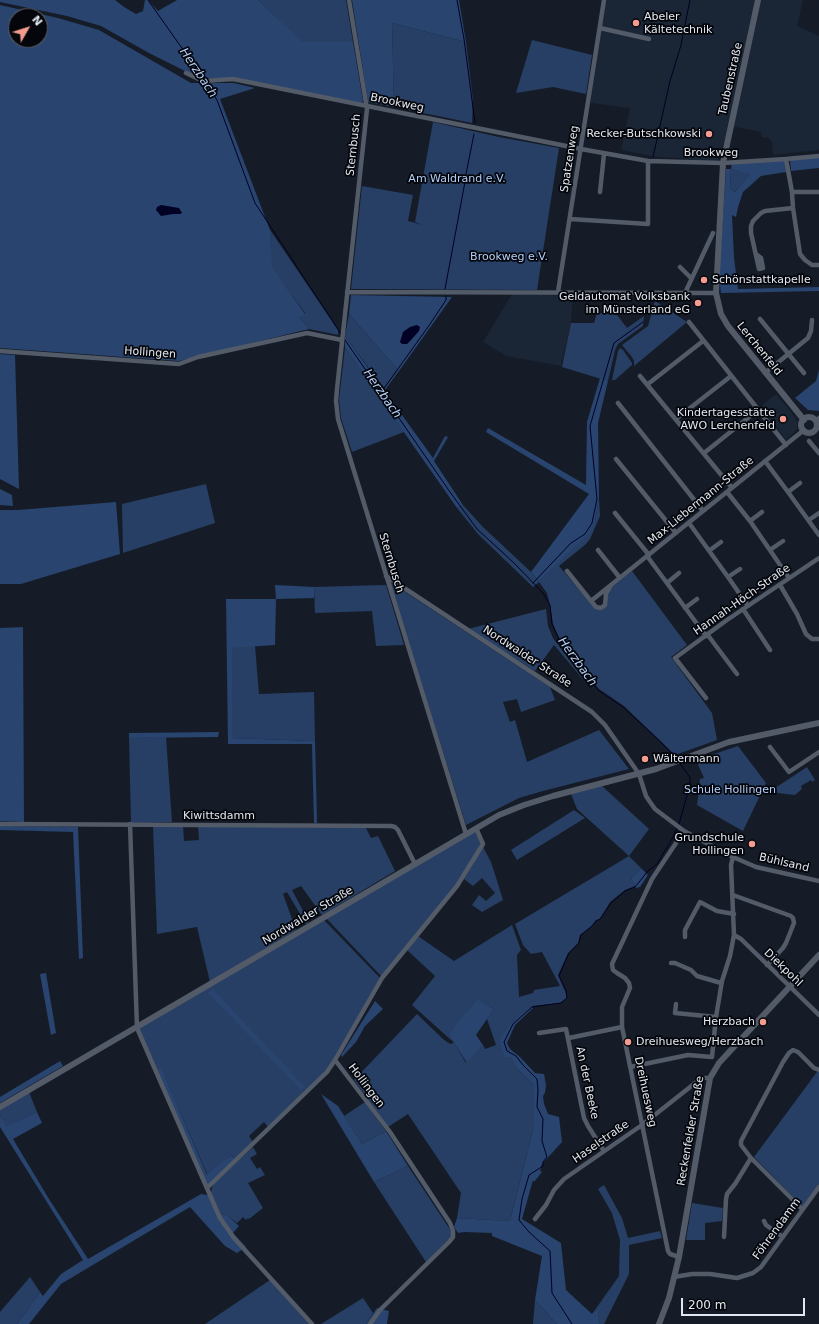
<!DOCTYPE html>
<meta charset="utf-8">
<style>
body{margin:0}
#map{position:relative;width:819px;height:1324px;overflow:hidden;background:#151c27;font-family:"DejaVu Sans",sans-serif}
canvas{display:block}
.north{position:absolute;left:8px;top:8px;width:40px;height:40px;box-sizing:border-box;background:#04060b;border:1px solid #5d6067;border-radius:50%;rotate:51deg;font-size:11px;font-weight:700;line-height:16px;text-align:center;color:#e3e8f0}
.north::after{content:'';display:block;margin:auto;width:14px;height:18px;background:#f59c91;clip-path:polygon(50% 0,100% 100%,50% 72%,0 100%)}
.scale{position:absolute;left:681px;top:1298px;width:124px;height:18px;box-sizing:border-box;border:2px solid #e3e8f0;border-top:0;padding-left:5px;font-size:12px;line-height:14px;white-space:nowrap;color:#e3e8f0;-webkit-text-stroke:3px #04060b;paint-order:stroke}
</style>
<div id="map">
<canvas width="819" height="1324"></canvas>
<div class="north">N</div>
<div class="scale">200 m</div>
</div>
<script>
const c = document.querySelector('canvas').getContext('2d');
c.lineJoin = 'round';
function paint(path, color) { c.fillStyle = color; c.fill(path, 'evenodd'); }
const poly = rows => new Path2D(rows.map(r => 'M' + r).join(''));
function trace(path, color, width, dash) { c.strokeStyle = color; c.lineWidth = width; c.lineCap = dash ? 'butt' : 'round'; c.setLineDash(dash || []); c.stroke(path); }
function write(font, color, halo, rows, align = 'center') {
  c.font = font + ' "DejaVu Sans",sans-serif'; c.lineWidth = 3.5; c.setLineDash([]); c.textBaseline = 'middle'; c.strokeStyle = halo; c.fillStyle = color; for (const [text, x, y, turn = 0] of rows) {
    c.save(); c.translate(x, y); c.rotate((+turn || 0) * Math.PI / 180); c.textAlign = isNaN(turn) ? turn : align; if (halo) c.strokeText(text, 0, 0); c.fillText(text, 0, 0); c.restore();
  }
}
const built = poly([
 [604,0,803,0,797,26,819,36,819,150,773,155,772,141,767,137,762,138,761,132,730,126,717,163,679,158,657,157,621,150,630,108,591,103,591,98,589,97],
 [512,294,573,296,571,322,561,366,506,356,483,342],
 [776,394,791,412,797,421,797,429,786,440,768,416,769,415,762,405]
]);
const green = poly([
 [258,0,346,0,353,42,303,43],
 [392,23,466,42,473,100,472,123,394,107],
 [532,40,592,55,586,94,553,87,516,93],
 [433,122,499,137,559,148,537,290,351,289,362,186,413,195,408,221,423,225,415,222],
 [731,169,751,173,735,192,730,188],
 [270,230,338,330,338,335,309,329,300,318,305,313,271,267],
 [655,301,687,322,634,366,634,361,632,357,622,345,648,326],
 [597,313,617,315,627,328,644,316,643,326,618,344,615,350,608,381,562,367,571,323,594,323],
 [349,314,399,371,385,390,345,336],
 [345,348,404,432,352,452,341,418,339,400],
 [620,348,623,350,632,363,632,365,615,380,612,380,618,351],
 [206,484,215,523,123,553,122,504],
 [599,498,600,516,590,539,586,544,559,566,595,609,601,610,612,587,632,571,687,645,671,657,712,713,717,740,675,755,624,706,599,689,560,640,553,624,550,605,547,593,539,582,533,587,478,534,457,508,463,505,483,527,531,572,539,581,595,521],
 [390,582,550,687,555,700,521,712,517,699,503,702,510,722,515,720,527,762,599,730,629,769,543,791,519,798,466,825],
 [386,585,404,645,376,646,372,611,315,613,314,587],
 [546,609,548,626,553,638,587,684,554,645,535,671,468,629],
 [255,646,259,694,314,692,315,741,232,738,232,647],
 [166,737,172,822,131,823,129,738],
 [738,746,766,783,743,831,697,805,700,779,704,778,696,760],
 [807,767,815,780,812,782,811,780,801,786,802,789,795,795,769,792],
 [602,786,649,829,629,856,641,868,631,878,635,886,625,890,610,902,600,919,596,920,592,926,580,935,578,943,568,953,558,975,565,991,567,998,560,1003,532,1006,499,1041,507,1059,511,1056,517,1069,534,1085,534,1126,510,1221,457,1218,461,1193,408,1114,388,1127,354,1080,417,1014,443,1039,450,1044,454,1043,466,1063,483,1045,485,1049,496,1045,487,1019,494,1009,479,1000,448,1034,452,1040,451,1040,412,1005,435,976,407,950,418,936,454,961,512,925,521,950,517,955,519,997,533,993,534,990,560,986,542,952,531,954,523,945,515,924,629,856,577,809,571,794],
 [574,810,585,818,517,860,511,850],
 [153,826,183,826,184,841,199,840,198,826,366,828,371,838,378,836,395,871,322,915,301,886,292,890,309,922,306,924,287,892,283,894,296,930,210,982,197,927,157,934],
 [475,831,481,844,456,886,382,977,326,918],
 [483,847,491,862,503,900,482,912,472,905,479,895,486,901,495,893,482,878,473,886,464,879],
 [324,920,380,978,326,1072,268,1127,264,1122,249,1136,253,1142,235,1159,231,1155,208,1176,161,1068,157,1069,139,1028],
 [817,1072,819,1072,819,1184,803,1207,754,1157],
 [29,1092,37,1112,7,1128,0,1115,0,1110],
 [365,1102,386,1131,362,1144,344,1116],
 [253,1147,257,1154,250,1158,257,1169,260,1167,265,1175,248,1183,263,1208,249,1219,248,1218,246,1220,243,1217,237,1223,228,1216,220,1213,211,1193,212,1187,215,1182],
 [408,1166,451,1231,451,1236,447,1241,426,1262,374,1182],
 [604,1185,622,1218,628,1238,660,1231,662,1238,629,1245,629,1274,604,1324,600,1324,598,1313,620,1281,618,1280,601,1305,592,1314,619,1276,620,1240,612,1213,598,1189],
 [692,1203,723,1208,722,1221,705,1223,705,1240,686,1240],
 [30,1277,40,1292,17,1324,0,1324,0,1312],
 [270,1280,309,1324,205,1324],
 [363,1298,373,1313,366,1324,321,1324],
 [535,1300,557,1324,533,1324]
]);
const forest = poly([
 [0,0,115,0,124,7,136,14,143,11,145,0,148,0,158,11,177,0,258,0,303,42,353,42,363,101,362,103,236,78,199,78,149,53,101,26,67,16,0,2],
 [352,0,459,0,466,42,392,23,394,107,368,102],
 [0,5,58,18,99,30,191,83,234,83,255,88,220,99,270,230,272,267,305,314,300,318,309,329,179,361,0,348],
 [16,16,40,16,40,40,16,40],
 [819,156,819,168,791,171,790,159],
 [786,159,787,167,786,172,761,176,743,192,738,207,736,217,732,215,734,258,738,289,819,287,819,291,721,293,719,278,726,169,731,169,732,162],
 [731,169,750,174,735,192,730,188],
 [351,295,452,297,399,371,349,314],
 [345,336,433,458,445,436,448,437,434,461,463,505,457,508,345,348],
 [0,354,15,355,19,489,0,479],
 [819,370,819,411,808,410,795,398,816,381],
 [600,378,608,381,598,423,599,498,595,521,589,533,539,581,531,572,589,494,486,432,488,428,586,485,587,422],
 [0,489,12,495,13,506,0,505],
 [116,502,120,554,21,584,0,584,0,510,18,510],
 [275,585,314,587,314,598,276,599,275,645,232,648,232,738,315,741,317,823,314,823,312,744,228,744,226,599,276,599],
 [23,627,24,822,0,821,0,628],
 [219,732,218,737,129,738,129,733],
 [0,826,78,827,83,958,79,959,73,832,0,830],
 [641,868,648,875,640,887,636,888,631,878],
 [46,973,56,1033,51,1035,40,974],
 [213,989,305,1087,301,1090,208,993],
 [478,999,494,1009,476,1035,483,1045,467,1063,448,1034],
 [375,1001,383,1009,365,1026,356,1042,342,1057,341,1055],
 [532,1006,533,1008,515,1025,507,1043,510,1049,520,1057,535,1073,544,1074,546,1085,545,1093,543,1096,544,1104,548,1114,559,1117,562,1142,542,1164,540,1171,542,1172,534,1182,533,1180,522,1219,561,1243,566,1290,592,1314,601,1305,618,1280,620,1281,598,1313,600,1324,557,1324,535,1300,542,1256,492,1236,492,1233,464,1232,458,1233,454,1227,457,1218,510,1221,534,1126,534,1085,517,1069,511,1057,506,1059,499,1041,511,1024],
 [60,1061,63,1066,0,1103,0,1097],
 [161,1067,207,1175,231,1155,235,1159,208,1186,157,1069],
 [321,1094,338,1106,362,1144,386,1131,408,1166,374,1182],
 [37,1112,42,1123,13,1139,49,1199,88,1259,201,1194,213,1196,220,1213,228,1216,239,1226,233,1233,246,1247,237,1253,225,1246,190,1207,61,1284,29,1324,17,1324,40,1292,43,1296,61,1274,83,1260,0,1127,0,1115,7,1127],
 [377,1308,389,1311,387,1324,366,1324]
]);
const water = poly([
 [161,205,179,208,182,213,180,214,173,214,161,216,156,210,157,207],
 [417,325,420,327,419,331,411,340,407,344,402,344,400,342,403,332,410,327]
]);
const stream = poly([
 [148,0,203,78],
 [457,0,464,39,475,123],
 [206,83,217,100,255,203,341,334],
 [653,157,670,81,681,45,690,0],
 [465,179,474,134],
 [445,289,465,182],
 [345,340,450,492,477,529,514,563,543,593,550,605,552,624,560,641,598,690,623,707,663,744,676,758],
 [382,391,428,327,446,300,446,296],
 [533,583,571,543,585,534,592,523,597,499,590,426,614,343,643,322],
 [679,824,690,785,690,777,680,764],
 [572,1324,552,1293,550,1251,529,1232,519,1220,522,1199,529,1175,543,1166,543,1162,547,1157,542,1141,543,1119,537,1107,538,1090,537,1079,523,1065,516,1056,507,1051,504,1042,513,1024,532,1007,561,1003,567,998,566,991,559,976,569,953,579,943,581,935,592,926,596,921,600,919,611,903,625,891,635,887,648,871,657,864,672,839,677,828]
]);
const street = poly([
 [349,0,367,109,337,389,336,401,338,419,466,834],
 [600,28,649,39],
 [186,73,203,81,233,79,581,149,648,161,723,163,786,159,819,156],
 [786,159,792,192,793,208,800,254,805,260,812,265,819,265],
 [600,192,604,154],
 [792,192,819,192],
 [570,219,648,224,648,161],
 [756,254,761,258,763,268,759,269,751,233,751,226,753,221,761,213,765,211,793,208],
 [680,267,691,278],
 [347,292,716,293],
 [558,292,604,0],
 [685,293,713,233],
 [760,319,804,373],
 [689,322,786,445],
 [0,351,179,364,198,357,307,333,342,340],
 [765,373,808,338,811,331,812,320],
 [640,376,732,488],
 [648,384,703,341],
 [618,403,703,511],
 [676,419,731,376],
 [816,421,819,418],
 [809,441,819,453],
 [704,453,758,410],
 [616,459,676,533],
 [765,461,788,492,819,535],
 [727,492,750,521,789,578],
 [788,492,800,483],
 [615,513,649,555],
 [809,520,819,513],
 [750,521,762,512],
 [689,523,728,577,748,606],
 [598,550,620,578],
 [710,550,721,542],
 [770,550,783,541],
 [647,556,706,636],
 [567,571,591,601],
 [386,576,592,712,605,725,639,774,646,796,650,802,655,809,684,831,733,857,756,867,819,881],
 [728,577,740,569],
 [667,583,679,573],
 [780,585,797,614,806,634,812,639,819,639],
 [610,587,606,594,605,605,601,608,596,607,591,601,804,430],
 [685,608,697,599],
 [743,609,770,650],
 [707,634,737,674],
 [706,698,675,658,727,620,819,558],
 [770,747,789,772,819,752],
 [0,824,391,826,395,827,398,830,415,864],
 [130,824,137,1028,220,1218,234,1238,312,1324],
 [733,895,791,916,793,918,794,923,786,943,783,948,767,965],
 [734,935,741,939,819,1015],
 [685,937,685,930,700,902,717,911,734,914],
 [671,963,675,963,691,970,697,976,721,983],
 [676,1004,675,1013,716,1017],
 [539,1033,566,1029,584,1118,588,1126,604,1151],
 [569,1038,622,1027],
 [630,1067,688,1055,712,1057,716,1017,722,981,730,956,734,935,731,865,733,857],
 [207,1188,327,1072,335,1060],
 [802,1209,751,1158,741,1145,741,1141,783,1062,789,1053,793,1050,798,1052,814,1068,819,1070],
 [535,1219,546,1205,554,1190,564,1179,642,1125,699,1080,704,1078,710,1078],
 [764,1221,766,1225,783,1237],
 [724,1237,726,1199,727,1194,735,1184,751,1158],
 [679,1257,670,1254,668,1251,622,1027,622,1007,630,988,629,983,625,978,617,973,613,970,612,964,652,879,684,831],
 [674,1277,692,1274,710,1274,737,1278,753,1273,761,1267,819,1187],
 [370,1324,380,1310,449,1242,453,1237,453,1231,450,1223,390,1132,335,1060,382,978,457,886,483,844,476,828]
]);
const secondary = poly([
 [758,0,723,163,716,293,721,314,728,326,804,420],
 '801 425a8 8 0 1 1 16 0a8 8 0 1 1-16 0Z',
 [0,1107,499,815,524,805,553,796,656,769,729,742,819,723],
 [659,1324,669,1298,679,1257,710,1078,719,1063,819,955]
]);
const markers = [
 [636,23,4,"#f59c91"],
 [709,134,4,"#f59c91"],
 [704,280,4,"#f59c91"],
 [698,303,4,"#f59c91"],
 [783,419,4,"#f59c91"],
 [645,759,4,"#f59c91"],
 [752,844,4,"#f59c91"],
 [763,1022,4,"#f59c91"],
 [628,1042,4,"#f59c91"]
];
const poiNames = [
 ["Abeler",644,17,"left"],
 ["Kältetechnik",644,30,"left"],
 ["Recker-Butschkowski",701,134],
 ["Schönstattkapelle",712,280,"left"],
 ["Geldautomat Volksbank",690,297],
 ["im Münsterland eG",690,310],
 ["Kindertagesstätte",775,413],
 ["AWO Lerchenfeld",775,426],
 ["Wältermann",653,759,"left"],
 ["Grundschule",744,838],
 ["Hollingen",744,851],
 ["Herzbach",755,1022],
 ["Dreihuesweg/Herzbach",636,1042,"left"]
];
const streetNames = [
 ["Taubenstraße",731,79,-77],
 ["Brookweg",397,103,12],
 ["Sternbusch",354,145,-84],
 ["Brookweg",711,153],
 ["Spatzenweg",570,159,-81],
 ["Lerchenfeld",759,349,51],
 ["Hollingen",150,353,4],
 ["Max-Liebermann-Straße",701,501,-39],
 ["Sternbusch",391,563,73],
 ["Hannah-Höch-Straße",742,600,-35],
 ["Nordwalder Straße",527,657,33],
 ["Kiwittsdamm",219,816],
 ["Bühlsand",784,863,13],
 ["Nordwalder Straße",308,916,-31],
 ["Diekpohl",783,968,44],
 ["An der Beeke",587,1083,78],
 ["Hollingen",366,1086,53],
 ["Dreihuesweg",645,1092,78],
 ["Reckenfelder Straße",691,1131,-80],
 ["Haselstraße",601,1142,-35],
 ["Föhrendamm",777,1229,-54]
];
const parkNames = [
 ["Am Waldrand e.V.",457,179],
 ["Brookweg e.V.",509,257],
 ["Schule Hollingen",730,790]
];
const waterNames = [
 ["Herzbach",198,73,56],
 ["Herzbach",382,394,55],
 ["Herzbach",577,662,54]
];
paint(built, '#1a2535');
paint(green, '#273f64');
paint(forest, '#28446f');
paint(water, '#000124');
trace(stream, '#000124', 1);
trace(street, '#535b68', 4.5);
trace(secondary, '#535b68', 6);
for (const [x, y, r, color] of markers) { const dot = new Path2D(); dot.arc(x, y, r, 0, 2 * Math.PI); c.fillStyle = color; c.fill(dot); trace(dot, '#04060b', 1.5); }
write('11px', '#e3e8f0', '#04060b', poiNames, 'right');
write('11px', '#e3e8f0', '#04060b', streetNames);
write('11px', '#b3cef9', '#04060b', parkNames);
write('italic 12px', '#b5d1fb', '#04060b', waterNames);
</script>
